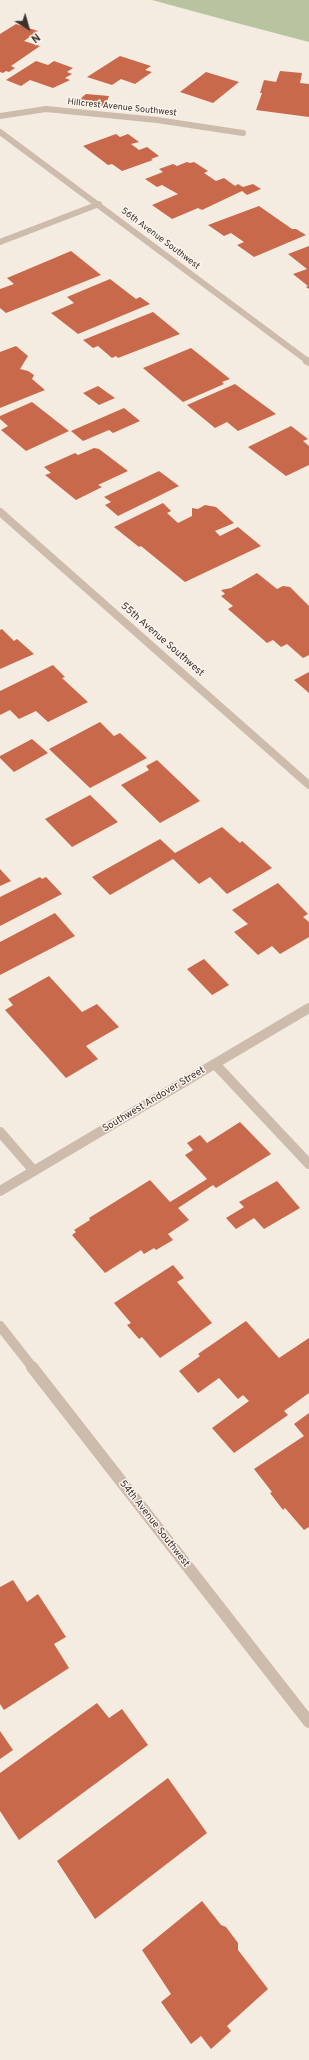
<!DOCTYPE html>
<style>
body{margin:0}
#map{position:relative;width:309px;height:2060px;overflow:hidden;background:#f4ebe1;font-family:Overpass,sans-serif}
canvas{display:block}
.north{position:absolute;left:8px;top:8px;width:40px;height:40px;-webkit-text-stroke:3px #fbf5ee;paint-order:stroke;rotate:143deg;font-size:11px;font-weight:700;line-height:16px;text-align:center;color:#3b302b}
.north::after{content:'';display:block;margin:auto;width:14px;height:18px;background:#3b302b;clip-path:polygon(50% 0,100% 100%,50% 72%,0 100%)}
</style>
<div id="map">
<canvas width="309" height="2060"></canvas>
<div class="north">N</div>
</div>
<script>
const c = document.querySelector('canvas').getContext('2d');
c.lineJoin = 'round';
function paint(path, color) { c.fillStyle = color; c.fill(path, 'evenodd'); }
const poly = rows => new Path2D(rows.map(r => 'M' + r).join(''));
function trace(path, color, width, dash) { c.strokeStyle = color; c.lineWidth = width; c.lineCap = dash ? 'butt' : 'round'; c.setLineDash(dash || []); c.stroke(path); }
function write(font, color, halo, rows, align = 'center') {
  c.font = font + ' Overpass,sans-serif'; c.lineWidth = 3; c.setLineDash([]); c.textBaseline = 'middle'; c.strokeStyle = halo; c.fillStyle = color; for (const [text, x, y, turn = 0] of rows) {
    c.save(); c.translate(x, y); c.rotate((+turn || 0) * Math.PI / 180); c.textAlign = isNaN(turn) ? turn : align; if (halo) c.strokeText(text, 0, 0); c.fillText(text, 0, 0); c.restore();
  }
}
const green = poly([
 [152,0,309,0,309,42,233,22]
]);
const building = poly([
 [16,24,38,31,24,41,40,46,11,66,15,68,9,72,6,71,3,73,0,72,0,34],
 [120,56,151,66,145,70,152,72,135,84,121,79,112,85,87,77],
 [36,61,48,65,54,61,73,68,67,72,72,74,65,78,70,80,53,88,30,80,21,86,6,80],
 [280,71,302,73,300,83,309,84,309,117,256,110,262,93,260,93,264,80,276,82],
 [206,72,239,82,213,103,180,92],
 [86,94,109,96,105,106,75,103],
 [116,134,120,137,128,134,139,142,131,144,139,150,147,147,159,156,151,159,153,160,122,171,112,164,108,165,83,146],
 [187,162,190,163,194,162,208,171,204,173,216,181,224,178,235,186,238,184,243,187,253,184,261,189,247,195,242,191,202,210,198,208,172,219,152,205,178,194,162,185,157,187,145,179,163,172,159,169,173,164,177,166],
 [259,206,292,229,296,229,306,235,254,257,237,245,244,242,231,233,224,236,208,225],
 [309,246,309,289,306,287,308,286,293,274,307,269,288,254],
 [71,251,101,275,6,313,0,308,0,289,14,284,7,278],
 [110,279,136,299,140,297,150,304,78,334,51,313,74,303,67,297],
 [153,312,180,334,118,358,116,356,112,358,98,346,93,348,83,340],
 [16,346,28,356,20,369,28,371,34,375,32,379,45,390,0,408,0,352],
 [191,348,230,379,222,382,224,384,183,402,143,368],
 [235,384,276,414,238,431,227,422,215,428,187,405],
 [98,386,115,398,99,405,83,393],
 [32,402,69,431,26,451,1,430,8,426,0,419,0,416],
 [124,408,140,421,113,433,109,430,83,441,71,431],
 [291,426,308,439,303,441,309,446,309,465,286,476,248,447],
 [94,448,99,449,128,471,98,485,102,487,76,500,45,475,51,473,44,467,75,453,78,455],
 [159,471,179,486,118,516,105,505,111,502,104,497],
 [163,503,171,511,167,513,178,523,192,516,192,508,198,509,205,505,216,507,234,523,215,531,220,536,238,527,261,546,185,582,141,546,139,547,114,527],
 [257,573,277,589,283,586,290,587,309,606,309,655,303,658,287,644,281,647,273,640,267,643,228,609,233,606,221,596,225,594,221,590,231,588],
 [2,629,14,641,17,639,34,654,0,669,0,630],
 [53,665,65,677,62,678,88,702,48,722,36,711,19,719,10,710,0,715,0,691],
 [309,672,309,693,294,680],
 [100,722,114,736,120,733,147,758,90,788,49,749],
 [32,739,48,753,14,772,0,758,0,756],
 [157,760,200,801,160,823,121,785,149,770,146,766],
 [90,795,118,822,72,847,45,819],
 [222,827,240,843,242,841,272,868,227,894,210,877,199,884,173,859,110,895,92,877,160,839,175,853],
 [0,869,11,881,0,886],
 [40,877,42,879,46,877,62,894,0,926,0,897],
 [278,883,308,914,303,917,309,922,309,937,280,954,272,946,258,955,234,932,248,924,232,910],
 [55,913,75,936,0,975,0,942],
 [204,959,229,985,212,995,187,969],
 [49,976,82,1012,97,1004,119,1027,86,1046,98,1059,66,1078,5,1010,13,1005,8,999],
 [240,1122,271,1154,216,1188,213,1185,178,1208,189,1220,168,1234,173,1240,156,1250,154,1248,144,1254,141,1250,105,1273,72,1235,76,1232,74,1230,90,1220,89,1218,150,1180,170,1202,207,1179,185,1155,193,1150,187,1143,200,1135,207,1143],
 [277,1181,300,1208,264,1229,254,1218,236,1229,226,1218,244,1207,239,1202],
 [173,1265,184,1278,177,1282,212,1323,160,1358,142,1337,139,1339,127,1325,131,1323,114,1303],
 [246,1321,279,1358,309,1338,309,1393,284,1411,288,1415,234,1453,212,1428,249,1401,243,1395,238,1399,219,1378,198,1393,179,1371,200,1356,198,1354],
 [309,1413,309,1527,304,1530,285,1508,283,1510,270,1493,272,1492,254,1469,304,1436,294,1424],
 [13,1580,27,1602,38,1594,66,1637,54,1644,69,1668,4,1710,0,1704,0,1587],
 [97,1703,109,1718,122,1709,148,1745,19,1840,0,1811,0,1773],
 [0,1731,13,1750,0,1759],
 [168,1778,207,1833,95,1919,57,1861],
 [202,1901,221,1925,226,1927,238,1943,238,1950,268,1989,227,2026,231,2031,211,2049,201,2036,191,2044,161,2002,171,1994,142,1950]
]);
const service = poly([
 [215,1064,309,1164]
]);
const minorFar3 = poly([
 [0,116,46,109,157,120,243,133],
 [0,132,309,362],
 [0,242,99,204]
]);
const minorFar2 = poly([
 [307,361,309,362]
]);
const minorFar1 = poly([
 [0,1132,34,1171],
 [0,1191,309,1008],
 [0,1326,33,1368]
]);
const minor = poly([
 [32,1367,309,1722]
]);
const tertiary = poly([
 [0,512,309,785]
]);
const farStreetnames = [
 ["Hillcrest Avenue Southwest",122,108,6],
 ["56th Avenue Southwest",160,239,37]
];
const streetNames = [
 ["55th Avenue Southwest",162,640,41],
 ["Southwest Andover Street",154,1100,-31],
 ["54th Avenue Southwest",154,1524,52]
];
paint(green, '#b8c4a0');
paint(building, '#c8694b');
trace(service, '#cdbbac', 10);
trace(minorFar3, '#cdbbac', 6);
trace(minorFar2, '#cdbbac', 8);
trace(minorFar1, '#cdbbac', 10);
trace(minor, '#cdbbac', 12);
trace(tertiary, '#cdbbac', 8);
write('9px', '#3b302b', '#fbf5ee', farStreetnames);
write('10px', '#3b302b', '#fbf5ee', streetNames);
</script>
